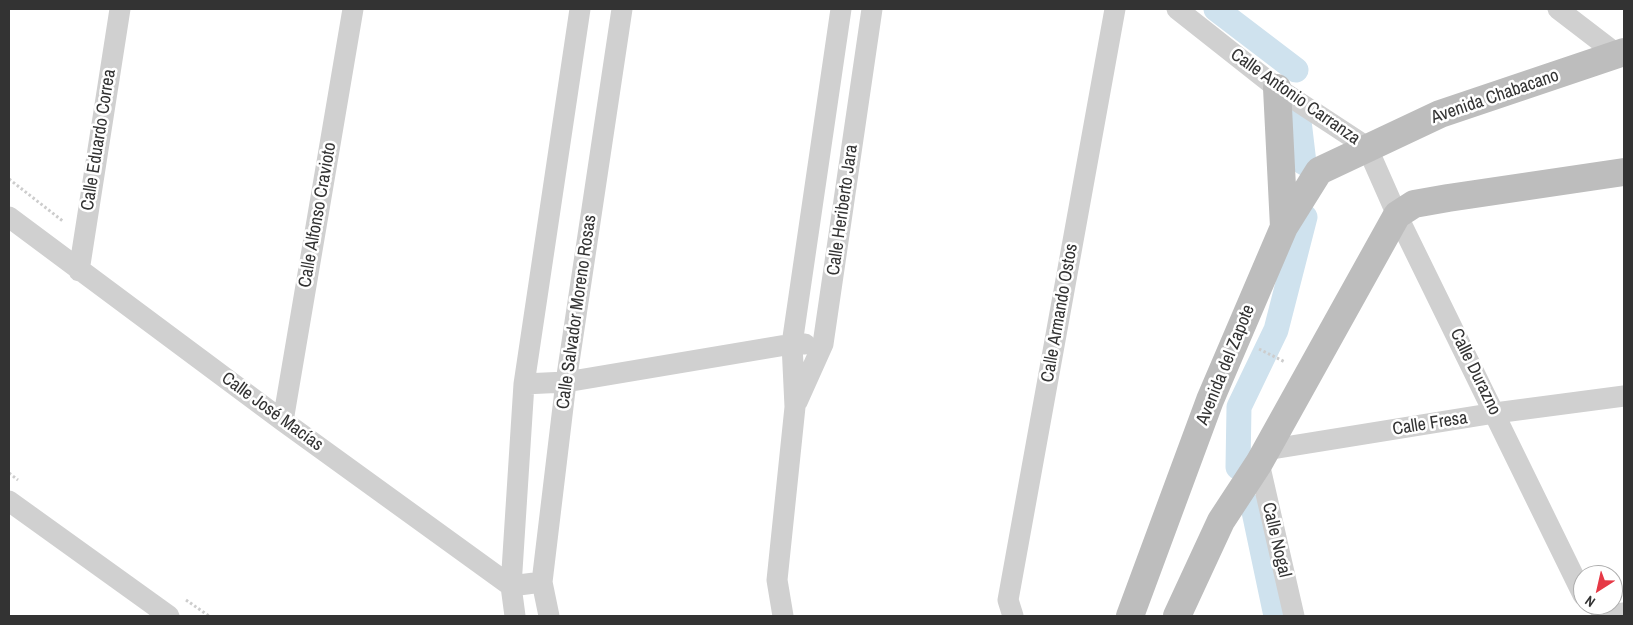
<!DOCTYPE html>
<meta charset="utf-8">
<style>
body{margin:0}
#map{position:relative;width:1633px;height:625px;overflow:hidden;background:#fff;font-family:"Archivo Narrow",sans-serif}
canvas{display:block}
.frame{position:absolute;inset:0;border:10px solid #333;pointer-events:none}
.north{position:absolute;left:1573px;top:565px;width:50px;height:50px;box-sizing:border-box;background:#fff;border:1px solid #adadad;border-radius:50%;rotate:215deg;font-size:14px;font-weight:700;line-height:20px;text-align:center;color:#333}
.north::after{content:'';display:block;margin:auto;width:18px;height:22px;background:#e63946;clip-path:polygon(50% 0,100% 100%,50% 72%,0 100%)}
</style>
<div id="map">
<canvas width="1633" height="625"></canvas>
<div class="frame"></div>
<div class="north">N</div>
</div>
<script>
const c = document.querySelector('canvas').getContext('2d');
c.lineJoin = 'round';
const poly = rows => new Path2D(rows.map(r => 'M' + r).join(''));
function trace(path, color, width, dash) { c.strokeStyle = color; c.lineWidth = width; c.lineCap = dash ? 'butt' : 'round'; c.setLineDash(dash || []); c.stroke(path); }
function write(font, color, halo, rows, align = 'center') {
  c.font = font + ' "Archivo Narrow",sans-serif'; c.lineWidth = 5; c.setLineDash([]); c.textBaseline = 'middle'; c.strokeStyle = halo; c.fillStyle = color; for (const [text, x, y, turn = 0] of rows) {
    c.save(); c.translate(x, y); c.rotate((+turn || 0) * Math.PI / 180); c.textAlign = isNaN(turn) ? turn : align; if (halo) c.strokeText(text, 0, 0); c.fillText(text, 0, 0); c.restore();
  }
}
const canal = poly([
 [1216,9,1296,70],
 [1299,121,1304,163],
 [1238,467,1239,407,1276,330,1305,217],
 [1253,507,1276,616]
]);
const path = poly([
 [9,179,64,222],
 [1259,349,1285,362],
 [9,473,18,480],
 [186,600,209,616]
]);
const minor = poly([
 [1177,9,1277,88,1367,147,1397,215,1583,595],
 [1558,9,1618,55],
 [9,217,283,421,511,586,542,582],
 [79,271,120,9],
 [524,384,566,382,792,344,805,344],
 [797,402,823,344,872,9],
 [283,421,353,9],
 [1266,450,1495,413,1624,396],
 [1259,463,1294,616],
 [9,501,169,616],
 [515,616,511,586,524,384,580,9],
 [549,616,542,582,566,382,622,9],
 [783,616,777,580,795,407,792,344,841,9],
 [1013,616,1008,600,1115,9],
 [1601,616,1624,613]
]);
const secondary = poly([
 [1277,88,1284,227],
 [1130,616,1210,400,1284,227,1319,171,1440,114,1624,52],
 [1177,616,1221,521,1259,463,1397,215,1414,204,1448,198,1624,172]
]);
const streetNames = [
 ["Calle Antonio Carranza",1295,97,35],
 ["Avenida Chabacano",1495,97,-19],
 ["Calle Eduardo Correa",99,140,-81],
 ["Calle Heriberto Jara",843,210,-82],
 ["Calle Alfonso Cravioto",318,215,-80],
 ["Calle Salvador Moreno Rosas",577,312,-82],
 ["Calle Armando Ostos",1060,313,-80],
 ["Avenida del Zapote",1226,365,-68],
 ["Calle Durazno",1475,372,64],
 ["Calle José Macías",272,412,36],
 ["Calle Fresa",1430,424,-9],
 ["Calle Nogal",1276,540,77]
];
trace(canal, '#cfe2ee', 25);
trace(path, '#cdcdcd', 3, [2.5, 2.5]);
trace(minor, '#d0d0d0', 21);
trace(secondary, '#bdbdbd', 28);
write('18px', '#333', '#fff', streetNames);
</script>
